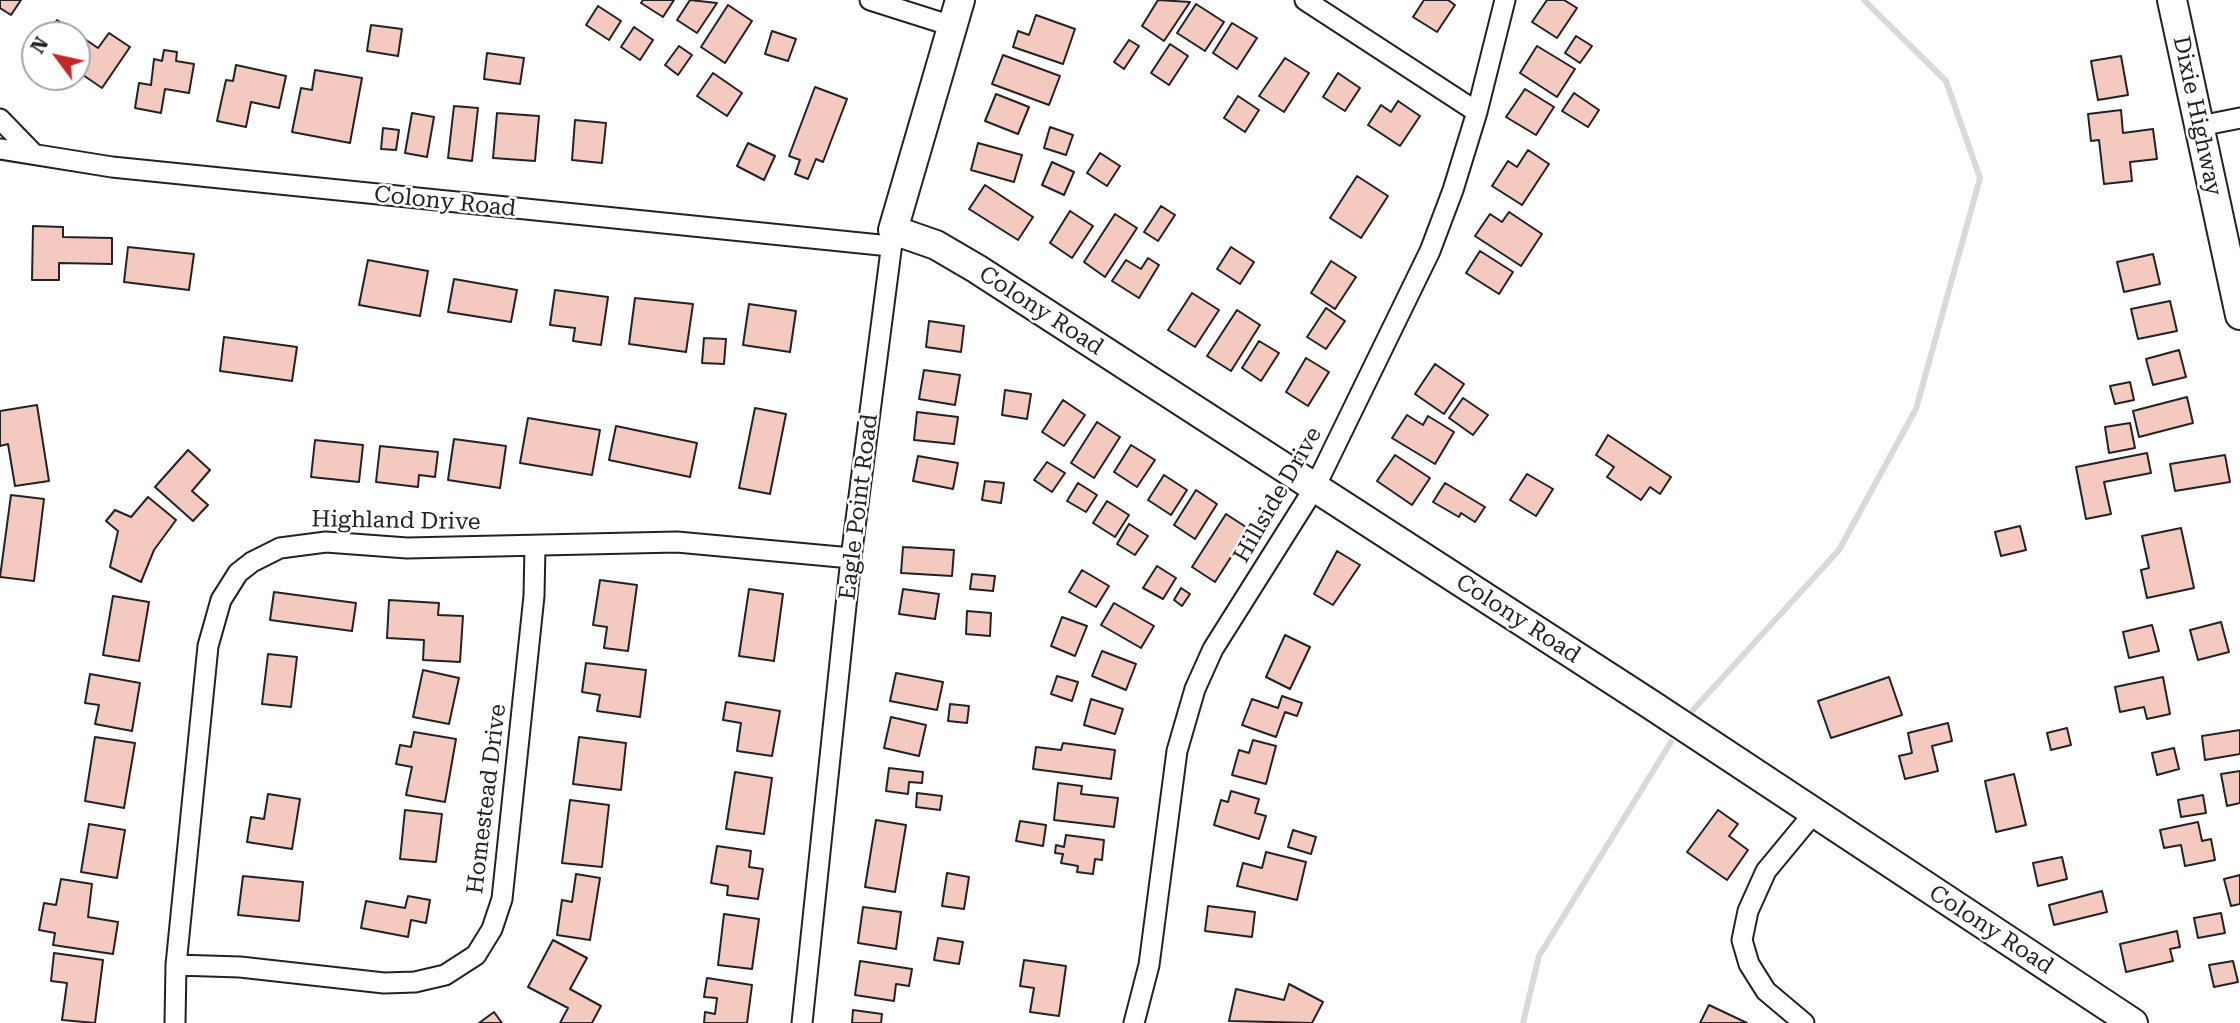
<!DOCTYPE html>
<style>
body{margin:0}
#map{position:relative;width:2240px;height:1023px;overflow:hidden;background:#fff;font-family:"Roboto Serif",serif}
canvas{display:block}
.north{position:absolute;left:21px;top:21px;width:70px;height:70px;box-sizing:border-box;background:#fff;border:2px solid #a7a7a7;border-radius:50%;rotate:303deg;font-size:19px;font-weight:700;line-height:28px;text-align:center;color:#222}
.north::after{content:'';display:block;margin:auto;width:24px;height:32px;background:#c62828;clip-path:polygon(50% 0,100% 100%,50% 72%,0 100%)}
</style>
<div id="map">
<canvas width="2240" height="1023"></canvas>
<div class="north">N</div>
</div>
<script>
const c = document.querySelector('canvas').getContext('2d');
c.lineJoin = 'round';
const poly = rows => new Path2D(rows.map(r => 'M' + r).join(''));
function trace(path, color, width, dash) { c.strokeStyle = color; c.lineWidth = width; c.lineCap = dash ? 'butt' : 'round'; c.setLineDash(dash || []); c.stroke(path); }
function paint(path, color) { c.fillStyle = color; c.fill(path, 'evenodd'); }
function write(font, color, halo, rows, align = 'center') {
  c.font = font + ' "Roboto Serif",serif'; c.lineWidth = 5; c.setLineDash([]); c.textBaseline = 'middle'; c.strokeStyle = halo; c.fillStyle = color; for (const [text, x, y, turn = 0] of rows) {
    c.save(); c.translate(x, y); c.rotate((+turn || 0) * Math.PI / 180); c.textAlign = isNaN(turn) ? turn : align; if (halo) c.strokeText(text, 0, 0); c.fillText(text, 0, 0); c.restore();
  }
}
const stream = poly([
 [1693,710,1839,550,1916,409,1980,178,1946,81,1864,0],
 [1523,1023,1539,956,1671,742]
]);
const building = poly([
 [0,0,21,0,11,15,0,8,0,0],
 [643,0,674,0,663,17,641,3,643,0],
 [690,0,717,3,697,33,677,20,690,0],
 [1158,0,1190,2,1164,41,1142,26,1158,0],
 [1424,0,1448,0,1455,5,1437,32,1413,17,1424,0],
 [1547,0,1564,0,1577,8,1557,38,1532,22,1547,0],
 [1196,4,1224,22,1205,51,1177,33,1196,4],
 [728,5,752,21,725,63,701,47,728,5],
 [598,6,621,21,609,40,586,25,598,6],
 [1036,15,1075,29,1063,64,1013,47,1018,31,1029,35,1036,15],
 [57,20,98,48,109,33,130,47,102,88,77,71,77,35,47,35,57,20],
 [1232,23,1257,38,1237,69,1213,53,1232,23],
 [371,25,402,29,398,56,367,51,371,25],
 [634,27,653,40,640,60,621,47,634,27],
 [772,31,796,39,788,61,765,54,772,31],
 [1576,36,1592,46,1580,63,1565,53,1576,36],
 [1129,40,1139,46,1124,69,1114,62,1129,40],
 [1170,44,1188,56,1169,85,1151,73,1170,44],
 [679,46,692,55,678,75,665,65,679,46],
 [1537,46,1575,69,1557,97,1520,73,1537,46],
 [164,50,177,52,176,61,194,64,189,93,165,89,161,113,135,108,139,83,151,85,154,59,162,61,164,50],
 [487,53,524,58,520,84,484,79,487,53],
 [1003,55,1060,76,1049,105,992,84,1003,55],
 [2121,56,2128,95,2098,100,2091,61,2121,56],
 [1285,58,1309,73,1284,112,1259,96,1285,58],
 [236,65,286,76,279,108,251,102,246,127,217,121,226,80,233,81,236,65],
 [315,70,362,78,350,143,292,132,301,88,312,90,315,70],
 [713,73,742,93,727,116,697,96,713,73],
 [1338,73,1360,88,1345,111,1323,97,1338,73],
 [815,87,847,99,823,162,816,159,808,179,795,174,800,160,789,156,815,87],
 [1525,89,1554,107,1536,135,1506,117,1525,89],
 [1574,93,1599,110,1588,127,1562,111,1574,93],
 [996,94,1029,107,1018,134,985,121,996,94],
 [1238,96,1259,110,1245,132,1224,118,1238,96],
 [1398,101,1420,116,1400,146,1368,125,1381,105,1391,112,1398,101],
 [454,106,478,108,472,161,448,158,454,106],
 [2121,110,2123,133,2153,129,2157,159,2130,162,2132,181,2104,184,2099,140,2091,141,2088,114,2121,110],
 [412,113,434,117,427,157,405,153,412,113],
 [497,113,539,116,535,161,493,158,497,113],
 [575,120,606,123,602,163,572,160,575,120],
 [1050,127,1073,135,1066,155,1044,148,1050,127],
 [383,128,399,130,396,150,381,149,383,128],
 [748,143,775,156,764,180,737,166,748,143],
 [978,143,1022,155,1014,182,971,170,978,143],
 [1528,150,1549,164,1522,205,1492,186,1508,161,1517,167,1528,150],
 [1100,153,1120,166,1107,186,1087,173,1100,153],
 [1052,162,1074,172,1064,195,1042,185,1052,162],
 [1357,176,1388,196,1361,238,1330,218,1357,176],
 [985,185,1033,217,1018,240,969,209,985,185],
 [1161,206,1175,215,1158,241,1144,232,1161,206],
 [1070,211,1093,226,1072,258,1050,243,1070,211],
 [1509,212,1542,234,1521,266,1475,236,1490,214,1502,222,1509,212],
 [1115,214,1137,228,1105,277,1084,262,1115,214],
 [33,226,63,227,63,237,112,238,112,264,59,263,59,280,32,280,33,226],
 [128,247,194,254,189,290,124,282,128,247],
 [1231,247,1254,262,1240,284,1217,269,1231,247],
 [1480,251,1513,272,1499,294,1466,273,1480,251],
 [2153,254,2160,284,2124,292,2117,262,2153,254],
 [1148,258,1159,265,1139,298,1112,281,1126,260,1141,269,1148,258],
 [368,260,428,271,420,316,359,305,368,260],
 [1331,261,1356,277,1335,309,1311,293,1331,261],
 [454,279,517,290,511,322,448,312,454,279],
 [555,290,608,297,601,345,573,341,575,328,550,325,555,290],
 [1192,293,1219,310,1195,347,1168,330,1192,293],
 [635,298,693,304,686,352,629,344,635,298],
 [2170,301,2177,331,2138,339,2131,309,2170,301],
 [749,304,796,311,790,352,743,345,749,304],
 [1326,308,1345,321,1326,349,1307,337,1326,308],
 [1237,310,1260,325,1231,371,1207,356,1237,310],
 [929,321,964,326,961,352,926,347,929,321],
 [224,337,297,347,292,381,220,371,224,337],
 [704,338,726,339,724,364,702,363,704,338],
 [1259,341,1279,353,1261,381,1242,368,1259,341],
 [2179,350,2186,377,2153,385,2146,359,2179,350],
 [1306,358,1329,372,1308,406,1286,392,1306,358],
 [1435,364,1464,384,1444,414,1415,394,1435,364],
 [924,370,960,375,955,405,919,399,924,370],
 [2130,382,2134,400,2115,404,2110,386,2130,382],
 [1005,390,1031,394,1027,419,1002,415,1005,390],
 [2187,397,2193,423,2139,437,2133,411,2187,397],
 [1463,398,1488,415,1473,435,1449,418,1463,398],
 [1063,400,1085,415,1064,446,1042,432,1063,400],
 [37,405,49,481,15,486,8,444,0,446,0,411,37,405],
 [755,408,786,414,770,494,739,488,755,408],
 [917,412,958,417,954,444,914,440,917,412],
 [1407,415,1423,425,1428,416,1454,432,1435,464,1392,438,1407,415],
 [528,418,600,430,592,475,520,463,528,418],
 [1097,422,1120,437,1094,478,1071,463,1097,422],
 [2130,423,2135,448,2109,453,2105,427,2130,423],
 [616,426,697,443,690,477,609,460,616,426],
 [1608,435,1671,477,1660,494,1650,487,1641,500,1607,477,1614,467,1596,455,1608,435],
 [454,439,506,446,500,488,448,480,454,439],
 [315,440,363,445,359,482,311,477,315,440],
 [1131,445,1155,460,1137,487,1114,472,1131,445],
 [380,446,438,452,435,477,419,475,418,487,376,482,380,446],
 [188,450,210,470,192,491,208,505,193,521,155,487,188,450],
 [2147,453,2151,473,2104,482,2111,514,2086,519,2076,467,2147,453],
 [1395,455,1430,478,1412,505,1377,481,1395,455],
 [2225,455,2230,482,2175,491,2170,464,2225,455],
 [918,456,958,463,953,489,913,481,918,456],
 [1047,462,1065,473,1052,492,1034,480,1047,462],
 [1527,474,1553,489,1536,516,1510,500,1527,474],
 [1164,475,1187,490,1171,515,1148,500,1164,475],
 [985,481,1004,483,1001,503,982,500,985,481],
 [1078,483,1097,495,1086,512,1067,501,1078,483],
 [1445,483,1485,507,1475,522,1461,513,1459,517,1433,502,1445,483],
 [1196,490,1217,504,1195,539,1174,525,1196,490],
 [11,495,44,499,34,581,0,577,11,495],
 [148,497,176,520,154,550,141,582,110,567,118,531,106,521,115,510,131,517,148,497],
 [1107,501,1129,515,1115,537,1093,523,1107,501],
 [1226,514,1249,529,1215,582,1192,567,1226,514],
 [1129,524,1148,536,1135,555,1117,544,1129,524],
 [2020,526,2026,550,2001,556,1995,532,2020,526],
 [2181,528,2194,588,2147,598,2141,570,2149,568,2142,536,2181,528],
 [903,547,954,550,952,576,901,573,903,547],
 [1337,551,1360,565,1333,605,1314,594,1337,551],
 [1157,566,1176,578,1163,599,1143,588,1157,566],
 [1082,570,1109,586,1096,607,1069,592,1082,570],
 [972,574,995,576,993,591,970,589,972,574],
 [600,580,637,585,628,651,604,648,607,627,593,625,600,580],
 [1181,588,1190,594,1182,606,1174,600,1181,588],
 [749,589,783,594,774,661,739,656,749,589],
 [903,589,939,594,935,619,899,614,903,589],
 [274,592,356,603,352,631,270,620,274,592],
 [113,596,149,602,139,661,103,655,113,596],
 [389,600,439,603,438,615,463,616,460,662,423,660,424,640,387,638,389,600],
 [1114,603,1154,626,1141,648,1101,625,1114,603],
 [967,611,991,613,990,636,966,634,967,611],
 [1062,617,1087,626,1075,656,1051,646,1062,617],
 [2221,622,2229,652,2198,660,2190,630,2221,622],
 [2152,625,2159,651,2129,658,2123,632,2152,625],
 [1285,635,1310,647,1290,689,1266,677,1285,635],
 [1102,651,1136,664,1126,690,1092,676,1102,651],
 [268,654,297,657,291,707,262,704,268,654],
 [586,663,646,670,640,717,597,711,600,695,582,692,586,663],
 [423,670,459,678,449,724,413,717,423,670],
 [896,673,943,682,937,710,890,701,896,673],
 [90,674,140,683,132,731,95,724,99,705,85,703,90,674],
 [1057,676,1078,682,1072,701,1051,694,1057,676],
 [1889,677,1902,715,1831,738,1818,701,1889,677],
 [2163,677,2170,714,2147,719,2144,707,2120,712,2115,687,2163,677],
 [1282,696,1302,703,1297,716,1285,712,1276,737,1242,725,1252,699,1278,708,1282,696],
 [1091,699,1123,709,1115,734,1084,725,1091,699],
 [726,702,780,711,772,756,737,751,741,723,723,720,726,702],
 [950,704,969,706,967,723,948,721,950,704],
 [891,717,926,725,919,756,884,748,891,717],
 [1948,723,1952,741,1932,746,1938,771,1905,779,1899,756,1912,753,1908,733,1948,723],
 [2067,728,2071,745,2051,750,2047,733,2067,728],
 [2240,730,2240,754,2205,760,2202,736,2240,730],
 [414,732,456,739,445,802,406,795,412,767,396,764,400,745,411,747,414,732],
 [95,737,135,743,124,808,85,801,95,737],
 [579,737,626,743,621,790,573,784,579,737],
 [1253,740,1276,746,1266,784,1232,775,1239,750,1249,753,1253,740],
 [1063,743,1115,750,1111,779,1033,769,1036,747,1061,750,1063,743],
 [2174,748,2179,769,2157,775,2152,753,2174,748],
 [889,768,923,772,922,783,909,782,908,794,886,791,889,768],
 [2240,771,2240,803,2227,806,2221,774,2240,771],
 [735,772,772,778,764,834,726,829,735,772],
 [2014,774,2026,825,1996,832,1985,781,2014,774],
 [1058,783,1082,786,1081,794,1118,798,1114,827,1054,820,1058,783],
 [1231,791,1259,799,1255,813,1266,816,1259,839,1214,825,1221,800,1228,802,1231,791],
 [917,793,942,796,940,810,916,807,917,793],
 [268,794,300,799,292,849,247,842,251,817,264,819,268,794],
 [2203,795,2206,813,2181,817,2178,800,2203,795],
 [570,800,609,805,602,867,562,863,570,800],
 [405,810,442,814,436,862,400,859,405,810],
 [1718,810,1738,824,1729,836,1748,850,1727,880,1687,852,1718,810],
 [876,820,906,825,895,892,865,887,876,820],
 [1020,821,1046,825,1043,846,1016,841,1020,821],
 [2198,822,2202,841,2211,839,2215,860,2185,866,2181,845,2164,848,2160,830,2198,822],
 [89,824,125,830,117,878,81,872,89,824],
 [1293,830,1316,837,1311,854,1288,847,1293,830],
 [1066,835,1104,840,1102,860,1095,859,1093,874,1077,872,1078,866,1061,863,1063,854,1055,853,1056,845,1064,847,1066,835],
 [717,846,751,851,749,867,763,869,758,899,727,895,728,886,711,883,717,846],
 [1266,852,1306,862,1297,900,1237,886,1243,863,1262,868,1266,852],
 [2062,857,2067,879,2038,886,2033,863,2062,857],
 [947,873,969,877,964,909,942,906,947,873],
 [576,874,600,878,590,940,557,935,562,900,572,902,576,874],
 [2240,875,2240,904,2231,906,2224,879,2240,875],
 [243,876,303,882,299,921,238,915,243,876],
 [61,879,92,884,88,917,118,922,113,954,53,945,55,933,39,930,44,903,56,905,61,879],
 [2102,891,2107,912,2054,925,2049,905,2102,891],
 [408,896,430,900,426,923,411,920,408,937,361,928,366,901,405,908,408,896],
 [1208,906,1255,912,1252,937,1205,931,1208,906],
 [863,907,901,912,896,949,858,943,863,907],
 [2221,913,2225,933,2198,938,2194,918,2221,913],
 [724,914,759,919,752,969,718,965,724,914],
 [2177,931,2180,947,2170,949,2173,961,2126,972,2120,944,2177,931],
 [938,938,963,942,959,964,934,960,938,938],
 [553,940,587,958,570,989,601,1006,592,1023,560,1023,568,1008,528,987,553,940],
 [54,953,103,960,95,1023,62,1020,67,983,51,981,54,953],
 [1024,960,1066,966,1059,1016,1030,1012,1034,988,1020,986,1024,960],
 [860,961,912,969,909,986,896,984,894,1001,855,995,860,961],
 [2233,961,2238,982,2214,987,2209,965,2233,961],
 [707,978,752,985,747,1023,704,1023,705,1012,715,1014,717,998,704,997,707,978],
 [1289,984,1323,1002,1312,1023,1229,1021,1236,989,1284,1000,1289,984],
 [1709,1005,1747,1023,1700,1023,1709,1005],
 [853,1010,882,1014,881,1023,852,1023,853,1010],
 [494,1012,502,1023,479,1023,494,1012]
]);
const street = poly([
 [870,0,952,26],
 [1305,0,1477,112],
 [0,119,33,153],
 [2200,126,2240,118],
 [0,149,112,167,890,246],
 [176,965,240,967,384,983,415,982,445,975,476,955,492,929,502,899,534,596,535,546],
 [175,1023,176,965,208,646,221,600,238,573,252,562,280,548,326,542,407,548,677,542,851,558],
 [802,1023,851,558,893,235],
 [1134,1023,1149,965,1177,751,1195,689,1213,649,1315,487,1430,251,1453,190,1477,112,1505,0],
 [1804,1023,1766,991,1749,964,1742,940,1748,911,1766,871,1814,813]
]);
const secondary = poly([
 [960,0,893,230,936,245,977,269,1650,704,2133,1023],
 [2172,0,2240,315]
]);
const streetNames = [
 ["Dixie Highway",2197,116,78],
 ["Colony Road",445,202,6],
 ["Colony Road",1041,311,33],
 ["Hillside Drive",1278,495,-60],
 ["Eagle Point Road",859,507,-83],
 ["Highland Drive",396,521,1],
 ["Colony Road",1518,619,33],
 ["Homestead Drive",487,799,-83],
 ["Colony Road",1991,930,33]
];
trace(stream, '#d9d9d9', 6);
paint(building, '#f3c9c0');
trace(building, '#222', 2);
trace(street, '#222', 23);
trace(secondary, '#222', 32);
trace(street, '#fff', 19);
trace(secondary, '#fff', 28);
write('23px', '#222', '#fff', streetNames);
</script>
